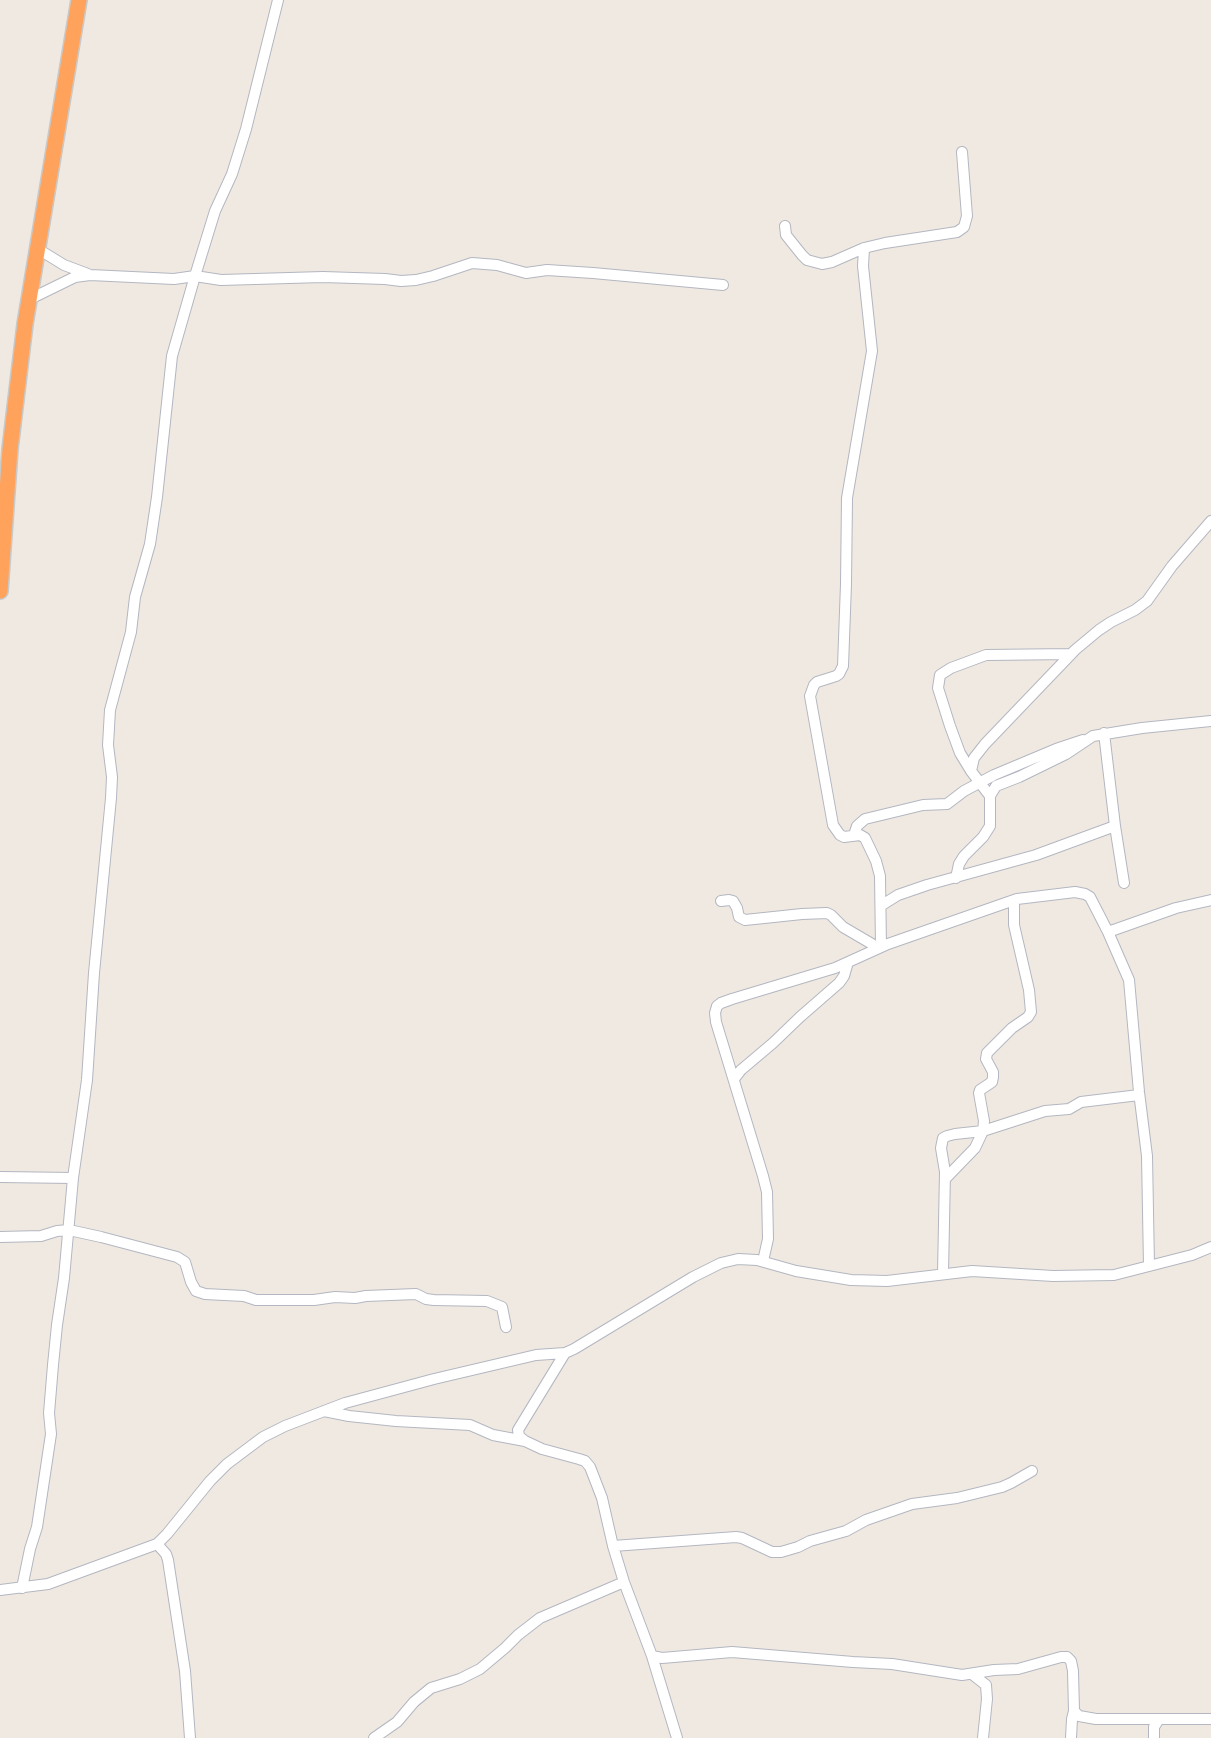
<!DOCTYPE html>
<style>
body{margin:0}
canvas{display:block;background:#efe9e1}
</style>
<canvas width="1211" height="1738"></canvas>
<script>
const c = document.querySelector('canvas').getContext('2d');
c.lineJoin = 'round';
const poly = rows => new Path2D(rows.map(r => 'M' + r).join(''));
function trace(path, color, width, dash) { c.strokeStyle = color; c.lineWidth = width; c.lineCap = dash ? 'butt' : 'round'; c.setLineDash(dash || []); c.stroke(path); }
const minor = poly([
 [785,226,786,235,802,255,807,260,822,264,832,262,864,248,885,243,957,232,964,227,967,216,962,152],
 [864,248,863,266,872,351,847,498,846,584,843,666,839,674,836,676,817,682,814,685,810,696,833,825,840,835,844,837,860,835,865,838,876,861,880,876,881,947],
 [38,249,64,265,88,274],
 [30,299,75,277,90,275,174,279,195,276,221,280,323,277,385,279,401,281,416,280,433,276,472,263,497,265,526,273,547,270,593,273,723,285],
 [1104,733,1115,826,1124,883],
 [971,771,960,753,950,726,938,688,940,675,951,668,986,655,1071,654],
 [990,796,971,771,974,758,985,744,1075,650,1099,630,1111,622,1135,610,1147,601,1172,566,1211,521],
 [854,835,857,826,865,819,923,805,947,804,964,791,994,775,1056,749,1083,740],
 [956,878,959,864,964,856,983,837,990,826,990,796,996,786,1019,777,1066,754,1093,736,1142,728,1211,721],
 [721,901,729,900,733,901,737,908,739,917,745,920,802,914,827,913,831,915,843,927,872,944],
 [882,905,898,895,927,885,1036,855,1115,826],
 [1108,932,1176,908,1211,900],
 [734,1079,741,1070,773,1043,800,1017,839,983,844,976,848,962],
 [0,1177,73,1178],
 [945,1179,975,1148,983,1131,984,1121,979,1093,980,1090,992,1082,993,1077,993,1072,986,1059,987,1053,1012,1028,1028,1017,1031,1012,1029,990,1014,925,1014,900],
 [0,1237,41,1236,57,1231,69,1230,101,1237,177,1257,185,1262,191,1282,196,1291,205,1294,244,1296,256,1300,314,1300,335,1297,355,1298,366,1296,416,1294,426,1299,434,1300,487,1301,502,1307,506,1327],
 [763,1261,768,1239,767,1192,763,1176,716,1022,715,1013,717,1006,721,1003,732,999,835,968,888,944,1017,899,1075,892,1085,894,1090,897,1108,932,1129,980,1139,1092,1147,1156,1149,1266],
 [943,1273,945,1172,941,1148,943,1138,947,1136,955,1134,983,1131,1045,1111,1069,1109,1081,1102,1139,1095],
 [565,1353,518,1430,519,1436,525,1441,542,1449,579,1459,585,1461,590,1467,602,1498,613,1546,624,1582,652,1656,677,1738],
 [324,1411,349,1416,396,1421,470,1425,493,1435,525,1441],
 [157,1544,166,1554,168,1560,185,1671,190,1738],
 [613,1546,736,1537,742,1538,772,1552,781,1552,798,1547,810,1541,846,1531,866,1520,912,1504,957,1498,1002,1487,1011,1483,1032,1471],
 [22,1588,30,1549,37,1527,51,1434,49,1413,53,1365,57,1325,64,1278,73,1178,87,1080,94,973,111,798,112,777,108,745,110,710,131,632,135,597,150,544,157,497,172,356,195,276,215,211,232,174,246,129,278,0],
 [0,1590,48,1584,157,1544,167,1534,210,1481,227,1464,263,1437,285,1426,345,1403,434,1379,536,1355,565,1353,574,1349,693,1277,721,1263,738,1259,757,1260,796,1271,851,1280,887,1281,972,1271,1053,1276,1114,1275,1192,1255,1211,1247],
 [652,1656,662,1658,732,1652,853,1662,892,1664,962,1675,994,1670,1018,1669,1061,1657,1067,1657,1071,1661,1073,1671,1074,1711,1079,1716,1096,1719,1211,1719],
 [972,1674,986,1685,987,1699,983,1738],
 [374,1738,397,1722,414,1702,431,1688,460,1679,480,1669,505,1648,518,1635,540,1618,624,1582],
 [1071,1738,1072,1719,1074,1711],
 [1154,1738,1154,1727,1159,1719]
]);
const highway = poly([
 [0,591,10,449,25,324,79,0]
]);
trace(minor, '#b4b7c1', 12);
trace(highway, '#c9c9c9', 18);
trace(minor, '#fff', 10);
trace(highway, '#ffa35c', 15);
</script>
